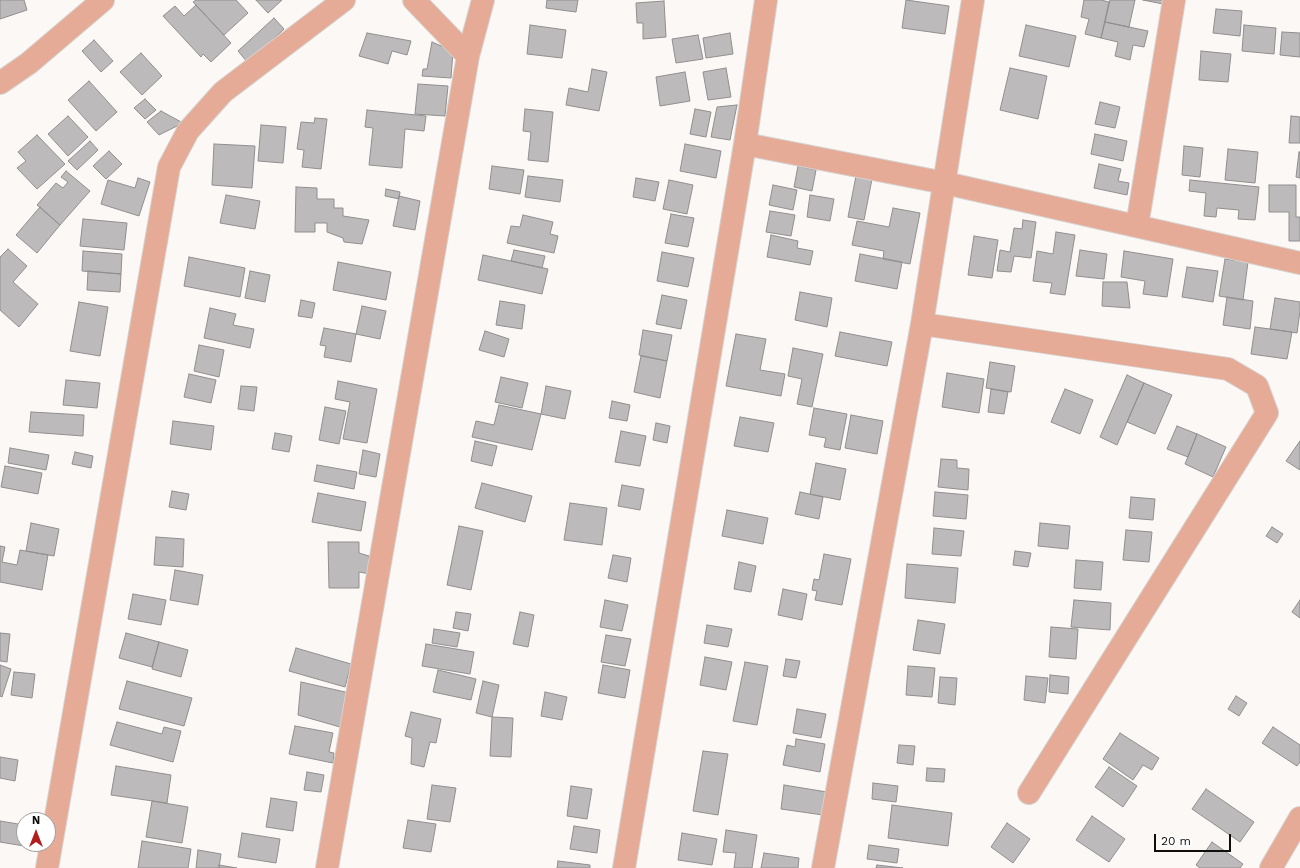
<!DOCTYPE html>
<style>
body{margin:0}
#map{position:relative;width:1300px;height:868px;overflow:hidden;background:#fbf8f5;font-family:"Work Sans",sans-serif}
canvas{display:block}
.north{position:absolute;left:16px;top:812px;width:40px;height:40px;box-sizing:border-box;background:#fff;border:1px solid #9f9f9f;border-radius:50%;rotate:0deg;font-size:11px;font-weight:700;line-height:16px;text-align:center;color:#100f0e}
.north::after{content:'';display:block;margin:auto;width:14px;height:18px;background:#b01f1e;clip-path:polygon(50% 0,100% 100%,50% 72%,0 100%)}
.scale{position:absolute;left:1154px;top:834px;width:77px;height:18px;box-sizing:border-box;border:2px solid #100f0e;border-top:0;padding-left:5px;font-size:12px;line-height:14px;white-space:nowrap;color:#100f0e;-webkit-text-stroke:3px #fff;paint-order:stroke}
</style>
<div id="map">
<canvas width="1300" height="868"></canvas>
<div class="north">N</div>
<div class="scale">20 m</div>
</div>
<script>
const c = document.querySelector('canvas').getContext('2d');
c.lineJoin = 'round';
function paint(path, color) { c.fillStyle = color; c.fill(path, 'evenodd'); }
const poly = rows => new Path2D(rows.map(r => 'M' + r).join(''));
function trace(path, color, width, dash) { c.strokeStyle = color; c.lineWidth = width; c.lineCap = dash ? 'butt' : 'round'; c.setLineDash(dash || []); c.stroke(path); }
const building = poly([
 [0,0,24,0,27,10,0,19,0,0],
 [196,0,236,0,248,13,224,35,193,2,196,0],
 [256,0,282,0,268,13,256,0],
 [547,0,578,0,576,12,546,8,547,0],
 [906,0,949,6,945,34,902,28,906,0],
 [1084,0,1101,0,1109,2,1101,38,1085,34,1089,19,1081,17,1084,0],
 [1110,0,1135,0,1129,27,1105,22,1110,0],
 [1143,0,1164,0,1163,4,1143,0],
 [664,1,666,37,643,39,643,23,637,23,636,3,664,1],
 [196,5,231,43,211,62,203,54,201,57,163,16,175,6,184,16,196,5],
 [1216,9,1242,11,1240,36,1213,33,1216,9],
 [274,18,284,29,248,63,238,51,274,18],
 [1105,22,1148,31,1144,47,1133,45,1130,60,1115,56,1118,42,1101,38,1105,22],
 [530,25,566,30,562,58,527,54,530,25],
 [1026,25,1076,36,1069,67,1019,56,1026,25],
 [1244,25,1276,28,1274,54,1242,51,1244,25],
 [1282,32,1300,33,1300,57,1280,55,1282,32],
 [367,33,411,41,407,55,392,51,388,64,359,56,367,33],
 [730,33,733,54,706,58,703,38,730,33],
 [698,35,703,59,676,63,672,39,698,35],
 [94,40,113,61,101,72,82,51,94,40],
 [432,42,453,51,451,78,422,76,423,69,427,69,432,42],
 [1201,51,1231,54,1228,82,1199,80,1201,51],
 [141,53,162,76,142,95,120,72,141,53],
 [726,68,731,97,708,100,703,72,726,68],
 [1010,68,1047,76,1038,119,1000,110,1010,68],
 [592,69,607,72,599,111,566,105,569,88,588,92,592,69],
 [685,72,690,101,660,106,656,77,685,72],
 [89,81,117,112,96,131,68,100,89,81],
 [418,84,448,86,445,116,415,114,418,84],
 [145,99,156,110,145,119,134,108,145,99],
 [1100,102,1120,107,1115,128,1095,124,1100,102],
 [737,105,730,140,711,137,717,107,737,105],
 [525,109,553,112,548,162,528,160,531,132,523,131,525,109],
 [695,109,711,112,706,137,690,134,695,109],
 [367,110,426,116,424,131,405,129,402,168,369,165,373,128,365,127,367,110],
 [161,111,183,123,159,135,147,122,161,111],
 [68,116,88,137,68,156,48,134,68,116],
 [1291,116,1300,117,1300,143,1289,143,1291,116],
 [315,118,327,119,321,169,302,167,304,150,297,149,301,122,314,123,315,118],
 [261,125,286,127,283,163,258,161,261,125],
 [1095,134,1127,141,1123,161,1091,154,1095,134],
 [37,135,65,164,37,189,17,168,26,161,18,152,37,135],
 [90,141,98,150,77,170,68,161,90,141],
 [214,144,255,146,252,188,212,185,214,144],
 [685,144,721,151,716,178,680,171,685,144],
 [1184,146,1203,148,1200,177,1182,175,1184,146],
 [1228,149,1258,152,1255,183,1225,180,1228,149],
 [109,151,122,164,106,179,93,166,109,151],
 [1299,152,1300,152,1300,178,1296,177,1299,152],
 [1099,164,1121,169,1118,181,1129,183,1127,195,1094,188,1099,164],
 [492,166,524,170,520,194,489,189,492,166],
 [798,166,816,170,812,191,794,187,798,166],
 [66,171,90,191,60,225,37,205,56,183,63,188,68,182,61,177,66,171],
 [528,176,563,180,560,202,525,197,528,176],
 [856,176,872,179,864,220,848,217,856,176],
 [138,178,150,182,139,216,101,204,108,180,135,188,138,178],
 [636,178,659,182,655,201,633,197,636,178],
 [669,180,693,185,687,214,663,209,669,180],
 [1190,180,1259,187,1255,220,1238,219,1239,210,1217,208,1216,217,1204,216,1206,193,1189,191,1190,180],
 [773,185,797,190,793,210,769,205,773,185],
 [1269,185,1296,185,1296,217,1300,217,1300,241,1289,241,1289,212,1269,212,1269,185],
 [296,187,317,188,317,199,334,199,334,208,343,208,343,216,369,220,362,244,344,242,343,238,327,232,327,223,315,223,315,232,295,232,296,187],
 [386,189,400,192,399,199,385,196,386,189],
 [226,195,260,201,255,229,220,223,226,195],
 [810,195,834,199,830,221,807,217,810,195],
 [399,196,420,201,415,230,393,226,399,196],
 [40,207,60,225,37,253,16,235,40,207],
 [893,208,920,213,910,264,883,259,884,251,852,245,857,221,889,227,893,208],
 [770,211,795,215,791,236,766,232,770,211],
 [671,214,694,218,688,247,665,243,671,214],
 [523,215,553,222,550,234,558,236,554,253,507,243,511,226,520,227,523,215],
 [83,219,127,223,124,250,80,246,83,219],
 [1023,220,1036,222,1031,258,1014,256,1011,272,997,271,1000,250,1010,252,1014,228,1022,229,1023,220],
 [1056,232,1075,235,1065,295,1050,293,1052,283,1033,281,1037,251,1053,254,1056,232],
 [771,235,798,241,797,248,813,251,810,265,767,257,771,235],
 [974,236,998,240,992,278,968,275,974,236],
 [8,249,27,266,13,282,38,304,19,327,0,310,0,257,8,249],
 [514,250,545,256,542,268,511,261,514,250],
 [1080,250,1107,254,1104,279,1076,276,1080,250],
 [83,251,122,254,121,274,82,271,83,251],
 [1124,251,1173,259,1167,297,1143,294,1145,281,1121,277,1124,251],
 [662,252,694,258,688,287,657,281,662,252],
 [860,254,902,262,897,289,855,281,860,254],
 [483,255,548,269,542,294,478,280,483,255],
 [189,257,245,268,240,297,184,286,189,257],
 [1225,259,1248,262,1243,300,1219,296,1225,259],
 [338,262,391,272,386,300,333,290,338,262],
 [1187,267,1218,271,1213,302,1182,297,1187,267],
 [88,271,121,274,120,292,87,290,88,271],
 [250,271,270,275,265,302,245,298,250,271],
 [1103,282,1127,282,1130,308,1102,306,1103,282],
 [800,292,832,298,827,327,795,320,800,292],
 [662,295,687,300,681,329,656,324,662,295],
 [1227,297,1253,301,1250,329,1223,325,1227,297],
 [1275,298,1300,302,1300,311,1297,333,1270,329,1275,298],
 [301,300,315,303,312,318,298,316,301,300],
 [500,301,525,305,522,329,496,325,500,301],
 [79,302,108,307,100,356,70,351,79,302],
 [362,306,386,311,380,339,356,334,362,306],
 [210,308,236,314,233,325,254,329,250,348,204,338,210,308],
 [1255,327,1292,332,1287,359,1251,354,1255,327],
 [324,328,356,334,351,362,324,357,326,346,320,345,324,328],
 [643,330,672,335,667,361,639,355,643,330],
 [485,331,509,339,504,357,479,350,485,331],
 [840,332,892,342,887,366,835,356,840,332],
 [736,334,766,339,760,370,785,374,781,396,726,386,736,334],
 [199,345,224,350,219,377,194,371,199,345],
 [793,348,823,354,812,407,797,404,802,379,788,376,793,348],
 [641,356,667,361,660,398,634,392,641,356],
 [990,362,1015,366,1011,392,986,388,990,362],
 [947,373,984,379,979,413,942,407,947,373],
 [189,374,216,380,211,403,184,397,189,374],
 [1127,375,1144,383,1117,445,1100,437,1127,375],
 [501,377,528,383,522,408,495,402,501,377],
 [66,380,100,383,97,408,63,405,66,380],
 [338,381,377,389,367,443,343,439,350,402,335,399,338,381],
 [1144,383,1172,395,1155,434,1127,422,1144,383],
 [241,386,257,387,254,411,238,409,241,386],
 [546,386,571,391,565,419,541,414,546,386],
 [991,389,1008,392,1004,414,988,412,991,389],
 [1065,389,1093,400,1080,434,1051,422,1065,389],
 [612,401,630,405,627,421,609,418,612,401],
 [499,405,541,414,532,450,472,437,476,421,494,425,499,405],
 [325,407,346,411,339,444,319,440,325,407],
 [814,408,847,414,840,450,824,447,826,438,809,435,814,408],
 [31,412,84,415,83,436,29,432,31,412],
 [851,415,883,421,877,454,845,448,851,415],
 [740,417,774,423,768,452,734,446,740,417],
 [173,421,214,426,211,450,170,444,173,421],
 [656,423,670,426,667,443,653,440,656,423],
 [1177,426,1197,434,1188,457,1167,449,1177,426],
 [621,431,646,436,640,466,615,462,621,431],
 [275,433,292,436,289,452,272,449,275,433],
 [1197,434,1226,447,1213,477,1185,464,1197,434],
 [475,441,497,446,492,466,471,461,475,441],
 [1300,441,1300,470,1286,461,1300,441],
 [10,448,49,455,46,470,8,463,10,448],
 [363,450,380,454,376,477,359,474,363,450],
 [75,452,93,456,91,468,72,464,75,452],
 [941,459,957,460,957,468,969,469,968,490,938,487,941,459],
 [816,463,846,469,840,500,810,494,816,463],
 [317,465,357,472,354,489,314,481,317,465],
 [5,466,42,473,38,494,1,487,5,466],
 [482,483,532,496,525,522,475,508,482,483],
 [622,485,644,489,640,510,618,506,622,485],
 [172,491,189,494,186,510,169,507,172,491],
 [800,492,823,497,819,519,795,514,800,492],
 [935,492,968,495,966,519,933,516,935,492],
 [318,493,366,502,361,531,312,522,318,493],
 [1131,497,1155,499,1153,520,1129,518,1131,497],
 [570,503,607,508,602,545,564,540,570,503],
 [727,510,768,518,763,544,722,536,727,510],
 [31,523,59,529,54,556,26,551,31,523],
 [1040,523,1070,526,1068,549,1038,546,1040,523],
 [459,526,483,531,471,590,447,585,459,526],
 [1272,527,1283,534,1277,543,1266,536,1272,527],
 [934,528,964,531,961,556,932,554,934,528],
 [1126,530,1152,532,1149,562,1123,560,1126,530],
 [156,537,184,539,183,567,154,565,156,537],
 [328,542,359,542,359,553,369,556,370,574,359,572,359,588,329,588,328,542],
 [0,546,5,547,2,562,17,565,20,550,48,555,42,590,0,582,0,546],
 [1015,551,1031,553,1028,567,1013,565,1015,551],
 [824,554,851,559,842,605,815,600,817,591,812,590,814,579,819,580,824,554],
 [613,555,631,558,627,582,608,578,613,555],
 [1076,560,1103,562,1101,590,1074,588,1076,560],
 [739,562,756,566,751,592,734,589,739,562],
 [907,564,958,568,955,603,905,598,907,564],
 [175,570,203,575,198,605,170,600,175,570],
 [783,589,807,594,802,620,778,615,783,589],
 [133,594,166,600,161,625,128,619,133,594],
 [605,600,628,605,622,631,600,627,605,600],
 [1074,600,1111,603,1110,630,1071,627,1074,600],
 [1300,600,1300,618,1292,612,1300,600],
 [456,612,471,614,468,631,453,628,456,612],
 [520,612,534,615,528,647,513,644,520,612],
 [918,620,945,624,940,654,913,650,918,620],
 [707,625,732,629,728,647,704,643,707,625],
 [1051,627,1078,629,1076,659,1049,657,1051,627],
 [434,629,460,633,457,647,432,643,434,629],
 [0,633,10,634,7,662,0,661,0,633],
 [126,633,159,642,152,667,119,658,126,633],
 [606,635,631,639,625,666,601,662,606,635],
 [159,642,188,650,181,677,152,669,159,642],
 [426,644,474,652,470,674,422,666,426,644],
 [296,648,351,664,345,687,289,671,296,648],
 [705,657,732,662,726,690,700,685,705,657],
 [786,659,800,661,796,678,783,676,786,659],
 [745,662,768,666,757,725,733,721,745,662],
 [0,665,11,669,2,697,0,696,0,665],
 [603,665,630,670,625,698,598,693,603,665],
 [908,666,935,668,932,697,906,695,908,666],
 [438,670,476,679,471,700,433,692,438,670],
 [14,672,35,674,32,698,11,695,14,672],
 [1050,675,1069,677,1068,694,1049,692,1050,675],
 [1026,676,1048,678,1045,703,1024,700,1026,676],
 [940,677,957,678,955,705,938,703,940,677],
 [127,681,192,698,184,726,119,709,127,681],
 [483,681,499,685,492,717,476,713,483,681],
 [301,682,354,694,347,729,298,715,301,682],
 [545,692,567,697,562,720,541,716,545,692],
 [1236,696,1247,703,1239,716,1228,709,1236,696],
 [797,709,826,714,821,738,793,733,797,709],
 [411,712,441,719,436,743,430,742,424,767,411,764,412,738,405,736,411,712],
 [492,717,513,718,511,757,490,756,492,717],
 [117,722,162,734,164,727,181,731,173,762,110,745,117,722],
 [295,726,333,733,329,752,334,753,333,763,289,754,295,726],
 [1273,727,1300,745,1300,762,1297,766,1262,743,1273,727],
 [1120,733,1159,758,1152,770,1143,765,1133,780,1103,759,1120,733],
 [796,739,825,744,820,772,783,765,787,745,795,747,796,739],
 [899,745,915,746,913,765,897,763,899,745],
 [703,751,728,754,718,815,693,811,703,751],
 [0,757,18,760,15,781,0,778,0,757],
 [116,766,171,775,167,803,111,795,116,766],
 [1109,767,1137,786,1123,807,1095,787,1109,767],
 [927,768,945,769,944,782,926,781,927,768],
 [307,772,324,775,321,792,304,790,307,772],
 [873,783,898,786,896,802,872,799,873,783],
 [432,785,456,788,450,822,427,819,432,785],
 [784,785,827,792,823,815,781,809,784,785],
 [571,786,592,789,587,819,567,816,571,786],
 [1206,789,1254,822,1240,842,1192,809,1206,789],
 [271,798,297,802,293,831,266,827,271,798],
 [152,801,188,807,182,843,146,837,152,801],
 [892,805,952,813,948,846,888,838,892,805],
 [1092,816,1125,839,1109,862,1076,840,1092,816],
 [408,820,436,824,431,852,403,848,408,820],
 [0,821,24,825,24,846,0,842,0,821],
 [1007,823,1030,839,1013,863,991,847,1007,823],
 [574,826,600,830,597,853,570,849,574,826],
 [726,830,757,835,752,868,734,868,736,853,723,852,726,830],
 [242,833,280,839,276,863,238,857,242,833],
 [682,833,717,839,712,865,678,860,682,833],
 [142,841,191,849,188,868,138,868,142,841],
 [1212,842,1243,864,1240,868,1200,868,1196,865,1212,842],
 [869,845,899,849,897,863,867,859,869,845],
 [198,850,221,854,219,868,196,868,198,850],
 [764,853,799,858,798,868,761,868,764,853],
 [558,861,590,865,590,868,557,868,558,861],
 [219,865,237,868,219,868,219,865],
 [877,865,903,868,876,868,877,865]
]);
const minor = poly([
 [414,0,468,56],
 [0,83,29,63,103,0],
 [745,144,945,183,1300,263],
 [1137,226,1174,0],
 [922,324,1228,369,1257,386,1267,413,1029,793],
 [47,868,169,167,188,131,223,92,344,0],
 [327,868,468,56,483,0],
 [624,868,745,144,766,0],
 [823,868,922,324,973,0],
 [1271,868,1300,818]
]);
paint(building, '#bdbabc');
trace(building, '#918e90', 1);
trace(minor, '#d5d3d0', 24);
trace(minor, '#e6ab97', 22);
</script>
